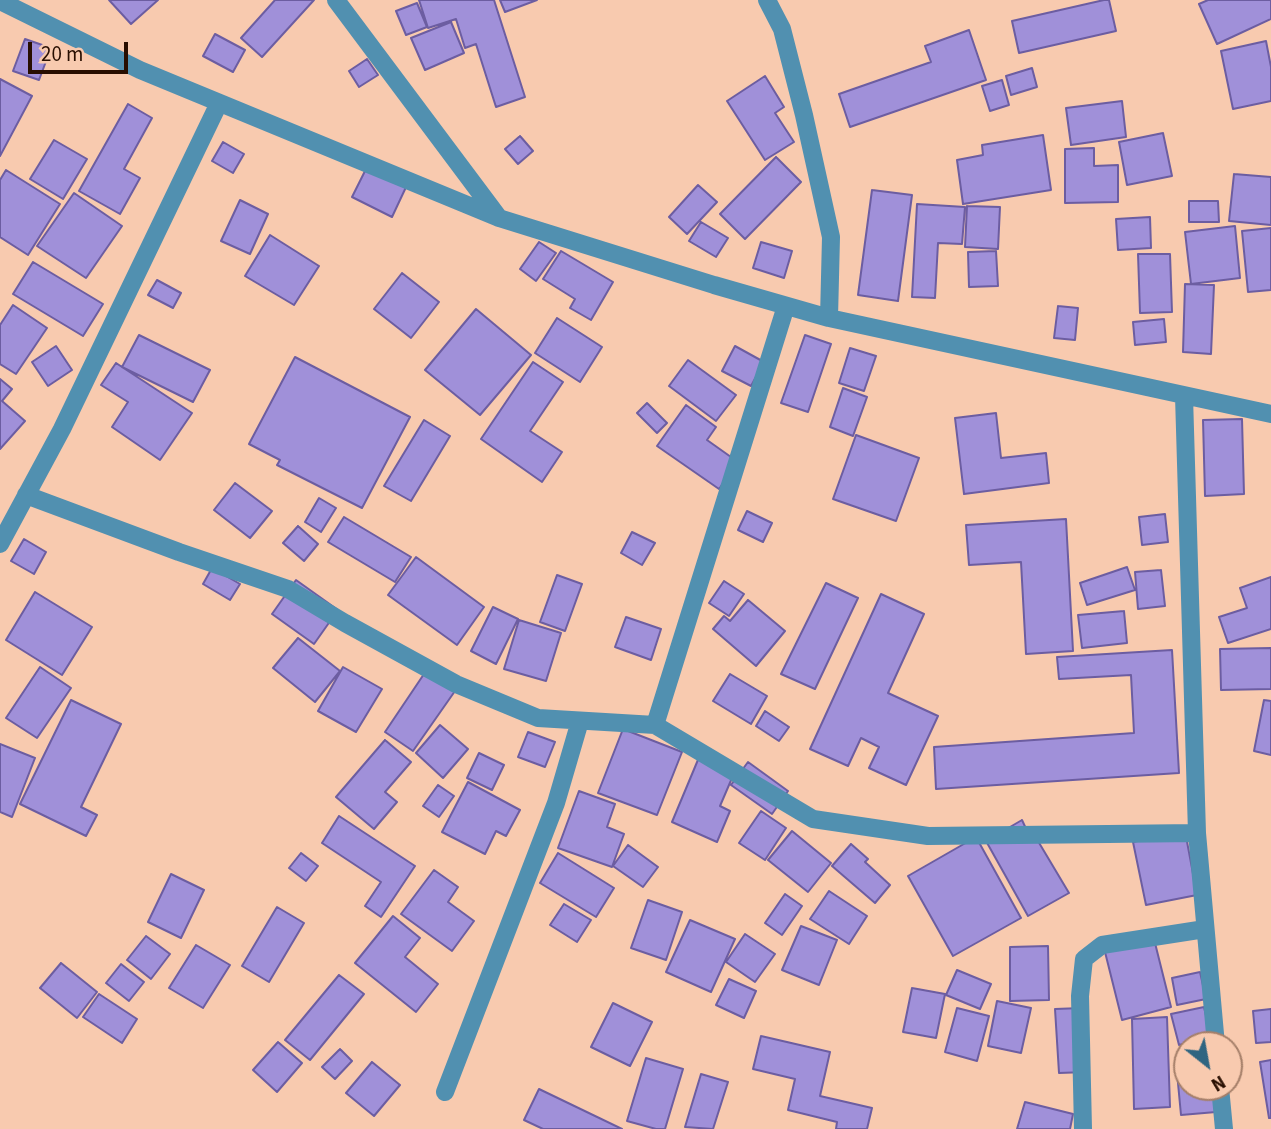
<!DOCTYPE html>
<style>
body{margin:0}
#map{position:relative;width:1271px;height:1129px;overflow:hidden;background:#f8caaf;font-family:"Source Sans 3",sans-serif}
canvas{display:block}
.north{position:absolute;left:1173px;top:1031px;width:70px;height:70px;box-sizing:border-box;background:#f8caaf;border:2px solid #a57f69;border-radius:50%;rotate:149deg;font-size:19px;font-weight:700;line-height:28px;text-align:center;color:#280e00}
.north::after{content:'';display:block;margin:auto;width:24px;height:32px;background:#2f6581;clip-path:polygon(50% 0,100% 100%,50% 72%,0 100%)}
.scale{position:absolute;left:28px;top:42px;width:100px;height:32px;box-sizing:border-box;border:4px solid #280e00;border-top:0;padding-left:9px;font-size:21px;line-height:24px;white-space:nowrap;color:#280e00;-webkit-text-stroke:5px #f8caaf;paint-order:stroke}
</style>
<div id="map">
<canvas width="1271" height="1129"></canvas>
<div class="north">N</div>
<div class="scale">20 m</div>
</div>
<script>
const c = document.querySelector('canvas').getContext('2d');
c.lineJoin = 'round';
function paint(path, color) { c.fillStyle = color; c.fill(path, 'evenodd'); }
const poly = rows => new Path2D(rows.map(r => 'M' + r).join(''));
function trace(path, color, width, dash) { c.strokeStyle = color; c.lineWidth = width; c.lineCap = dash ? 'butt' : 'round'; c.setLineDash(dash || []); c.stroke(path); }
const building = poly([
 [109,0,158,0,131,24,109,0],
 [275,0,314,0,262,57,241,38,275,0],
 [419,0,494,0,525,97,496,107,476,44,465,48,456,19,428,28,419,0],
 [500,0,537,0,505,12,500,0],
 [1104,0,1109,0,1116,31,1019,53,1012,21,1104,0],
 [1208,0,1271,0,1271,19,1217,44,1199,4,1208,0],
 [417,3,427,27,406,35,396,11,417,3],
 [451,22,464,53,425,70,411,38,451,22],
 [969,30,986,80,850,127,839,94,931,62,925,46,969,30],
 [215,34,245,50,233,72,203,56,215,34],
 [25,39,51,48,39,80,13,71,25,39],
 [1266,41,1271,67,1271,101,1233,109,1221,51,1266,41],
 [367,59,378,75,359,87,349,71,367,59],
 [1032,68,1037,87,1011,95,1006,76,1032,68],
 [765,76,784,107,775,113,794,142,765,160,727,101,765,76],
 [0,79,32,96,0,156,0,79],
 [1002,80,1009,105,990,111,982,86,1002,80],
 [1122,101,1126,137,1071,145,1066,108,1122,101],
 [128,104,152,118,124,169,140,178,120,214,79,191,128,104],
 [1163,133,1172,176,1127,185,1119,142,1163,133],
 [1043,135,1051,190,963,204,957,160,983,155,982,145,1043,135],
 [520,136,533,151,518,164,505,149,520,136],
 [54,140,87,159,63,199,30,179,54,140],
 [223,142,244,154,233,173,212,161,223,142],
 [1094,148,1094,166,1118,165,1118,202,1065,203,1065,149,1094,148],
 [776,157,801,182,745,239,720,214,776,157],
 [368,165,407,185,392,217,352,197,368,165],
 [6,170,60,204,28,255,0,237,0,180,6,170],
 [1234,174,1271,177,1271,225,1229,221,1234,174],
 [698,185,717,202,687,234,669,217,698,185],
 [872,190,912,195,898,301,858,295,872,190],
 [74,193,122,226,86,278,37,246,74,193],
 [240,200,268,214,250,254,221,241,240,200],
 [1189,201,1218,201,1219,222,1189,222,1189,201],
 [917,204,965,207,962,244,938,243,935,298,912,297,917,204],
 [967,206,1000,207,998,249,965,247,967,206],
 [1150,217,1151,248,1118,250,1116,219,1150,217],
 [701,222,728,238,716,257,689,241,701,222],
 [1235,226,1240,278,1191,284,1185,232,1235,226],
 [1271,228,1271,290,1248,292,1242,231,1271,228],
 [270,235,319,266,294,305,245,276,270,235],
 [539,242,556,253,536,281,520,269,539,242],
 [761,242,792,251,784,278,753,268,761,242],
 [561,251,613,282,591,320,570,308,575,299,543,279,561,251],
 [996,251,998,286,969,287,968,252,996,251],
 [1138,254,1170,254,1172,312,1140,313,1138,254],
 [33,262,103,304,83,336,13,294,33,262],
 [402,273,439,302,411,338,374,309,402,273],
 [157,280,181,293,173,308,148,295,157,280],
 [1185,284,1214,285,1211,354,1183,352,1185,284],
 [13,305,47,328,16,374,0,364,0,325,13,305],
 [1058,306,1078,308,1075,340,1054,338,1058,306],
 [476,309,531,355,480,415,425,370,476,309],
 [557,318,602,347,580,382,535,353,557,318],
 [1164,319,1166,342,1135,345,1133,322,1164,319],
 [139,335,210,370,193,402,122,367,139,335],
 [805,335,831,344,808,412,781,403,805,335],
 [56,346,72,370,48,386,32,362,56,346],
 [735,346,764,362,751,386,722,371,735,346],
 [850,348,876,356,864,391,839,383,850,348],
 [295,357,410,417,362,508,277,465,280,460,249,444,295,357],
 [688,360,736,395,716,421,669,386,688,360],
 [533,362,563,382,530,431,562,452,542,482,481,439,533,362],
 [116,363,192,413,160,460,112,427,128,402,101,385,116,363],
 [0,379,12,389,2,401,25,421,0,449,0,379],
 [843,388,867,397,853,436,830,427,843,388],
 [647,403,667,423,657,433,637,413,647,403],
 [686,405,716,427,707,440,738,462,719,489,657,446,686,405],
 [996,413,1001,458,1046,453,1049,483,964,494,955,418,996,413],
 [1242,419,1244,494,1205,496,1203,420,1242,419],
 [424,420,450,436,411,501,384,486,424,420],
 [856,435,919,458,896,521,833,499,856,435],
 [235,483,272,511,250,538,214,510,235,483],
 [319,498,336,508,321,532,305,522,319,498],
 [747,511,772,523,763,542,738,530,747,511],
 [1165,514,1168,542,1142,545,1139,517,1165,514],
 [344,517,411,557,395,582,328,542,344,517],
 [1066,519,1073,651,1026,654,1021,562,969,565,966,525,1066,519],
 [298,526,318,544,304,561,283,543,298,526],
 [632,532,655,543,642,565,621,553,632,532],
 [24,539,46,552,34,574,11,561,24,539],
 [416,557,484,607,457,645,388,595,416,557],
 [1127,567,1135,590,1087,605,1080,583,1127,567],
 [212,568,240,584,230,600,203,584,212,568],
 [1161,570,1165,606,1138,609,1135,572,1161,570],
 [557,575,582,584,565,631,540,622,557,575],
 [1271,577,1271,629,1228,643,1219,617,1247,608,1240,588,1271,577],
 [296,580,338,610,314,644,272,614,296,580],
 [724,581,744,594,729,616,709,603,724,581],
 [826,583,858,598,815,689,781,674,826,583],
 [35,592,92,627,62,675,6,640,35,592],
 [881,594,924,614,888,693,938,716,906,785,869,768,879,747,861,738,848,766,810,749,881,594],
 [748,600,785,631,756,666,713,629,724,616,730,621,748,600],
 [493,607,518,619,496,664,471,651,493,607],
 [1124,611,1127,643,1082,648,1078,615,1124,611],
 [626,617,661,629,651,660,615,647,626,617],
 [519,620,561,633,546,681,504,669,519,620],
 [298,638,340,671,315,702,273,668,298,638],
 [1271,648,1271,689,1221,690,1220,649,1271,648],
 [1172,650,1179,773,936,789,934,747,1134,733,1131,675,1059,679,1057,657,1172,650],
 [40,667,71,688,37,738,6,718,40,667],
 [343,667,382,689,356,732,318,711,343,667],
 [426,671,455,691,413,751,385,732,426,671],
 [730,674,767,696,751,724,713,701,730,674],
 [71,700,121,724,81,807,97,815,86,836,20,804,71,700],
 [1264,700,1271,701,1271,755,1254,751,1264,700],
 [765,711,789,727,779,741,756,726,765,711],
 [440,725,468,749,443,778,416,753,440,725],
 [623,729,682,752,657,815,598,793,623,729],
 [528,732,555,742,545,767,518,757,528,732],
 [385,740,411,762,385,792,397,802,374,829,336,797,385,740],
 [0,744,35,758,12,817,0,812,0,744],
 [479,753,504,765,492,790,467,778,479,753],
 [700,755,735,771,720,806,730,811,717,842,672,822,700,755],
 [748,762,788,791,772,814,731,785,748,762],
 [468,782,520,810,506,836,496,831,485,854,442,832,468,782],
 [438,785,454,796,439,817,423,806,438,785],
 [579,791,615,804,607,827,624,834,612,867,558,848,579,791],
 [761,811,786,828,765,860,739,843,761,811],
 [339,816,415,866,381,917,365,906,381,882,322,843,339,816],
 [1022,820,1028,833,1032,831,1069,893,1028,916,986,841,1022,820],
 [792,831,831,863,808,892,768,860,792,831],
 [1185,831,1197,895,1146,905,1133,842,1185,831],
 [976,837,1021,918,953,956,908,876,976,837],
 [851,844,868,859,865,862,890,885,875,903,832,866,851,844],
 [628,845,658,867,643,887,613,866,628,845],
 [301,853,318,866,306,881,289,868,301,853],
 [558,853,614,888,596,917,540,883,558,853],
 [434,870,458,887,448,902,474,921,452,951,401,914,434,870],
 [171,874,204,890,181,938,148,922,171,874],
 [829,891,867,916,849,944,810,919,829,891],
 [785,894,802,906,782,935,765,923,785,894],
 [648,900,682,912,666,960,631,948,648,900],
 [564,904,591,920,577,942,550,925,564,904],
 [277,907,304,923,269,982,242,966,277,907],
 [393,916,420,938,405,957,438,984,416,1012,355,963,393,916],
 [690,920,735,939,711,992,666,972,690,920],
 [801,926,837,940,819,985,782,970,801,926],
 [745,934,775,954,755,982,726,962,745,934],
 [1153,935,1171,1007,1122,1020,1104,948,1153,935],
 [146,936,170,954,151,979,127,960,146,936],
 [196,945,230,965,203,1008,169,988,196,945],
 [1048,946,1049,1000,1010,1001,1010,947,1048,946],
 [61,963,97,992,77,1018,40,988,61,963],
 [121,964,144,982,129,1001,106,983,121,964],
 [957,970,991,984,980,1009,946,995,957,970],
 [1200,972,1206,999,1177,1005,1172,978,1200,972],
 [339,975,364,994,310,1060,285,1040,339,975],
 [729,979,756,991,744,1018,716,1005,729,979],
 [912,988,945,994,936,1038,903,1032,912,988],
 [99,994,137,1019,122,1043,83,1017,99,994],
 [997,1001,1031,1008,1021,1053,988,1046,997,1001],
 [613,1003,652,1022,630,1066,591,1047,613,1003],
 [1204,1007,1211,1037,1179,1045,1171,1014,1204,1007],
 [957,1008,989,1016,977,1061,945,1052,957,1008],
 [1082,1008,1086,1072,1059,1073,1055,1009,1082,1008],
 [1271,1009,1271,1042,1256,1043,1253,1011,1271,1009],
 [1167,1017,1170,1107,1134,1109,1132,1019,1167,1017],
 [761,1036,830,1052,820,1096,872,1108,867,1129,836,1129,837,1122,788,1110,795,1079,753,1069,761,1036],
 [278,1042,302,1063,277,1092,253,1070,278,1042],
 [340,1049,352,1061,335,1079,322,1067,340,1049],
 [646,1058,683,1069,665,1129,656,1129,627,1121,646,1058],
 [1271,1060,1271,1118,1269,1118,1260,1062,1271,1060],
 [1187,1061,1187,1087,1214,1087,1216,1112,1181,1115,1176,1062,1187,1061],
 [372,1062,400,1085,374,1116,346,1093,372,1062],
 [701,1074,728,1082,713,1129,685,1127,701,1074],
 [539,1089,622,1129,543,1129,524,1120,539,1089],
 [1025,1102,1073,1114,1070,1129,1017,1129,1025,1102]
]);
const street = poly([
 [336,0,499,218],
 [767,0,782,29,804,115,831,237,829,318],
 [0,1,140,70,499,218,714,285,829,318,1271,414],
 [1184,396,1197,833,1216,1045],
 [26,495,179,552,288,589,345,623,456,684,538,718,655,725,813,819,928,836,1197,833],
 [0,544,62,429,219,103],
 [655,725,786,306],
 [1220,1087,1224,1129],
 [445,1092,556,803,580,721],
 [1083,1129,1080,996,1084,959,1102,945,1205,929]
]);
paint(building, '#a090d9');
trace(building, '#6c5da1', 2);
trace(street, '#5190b0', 18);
</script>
